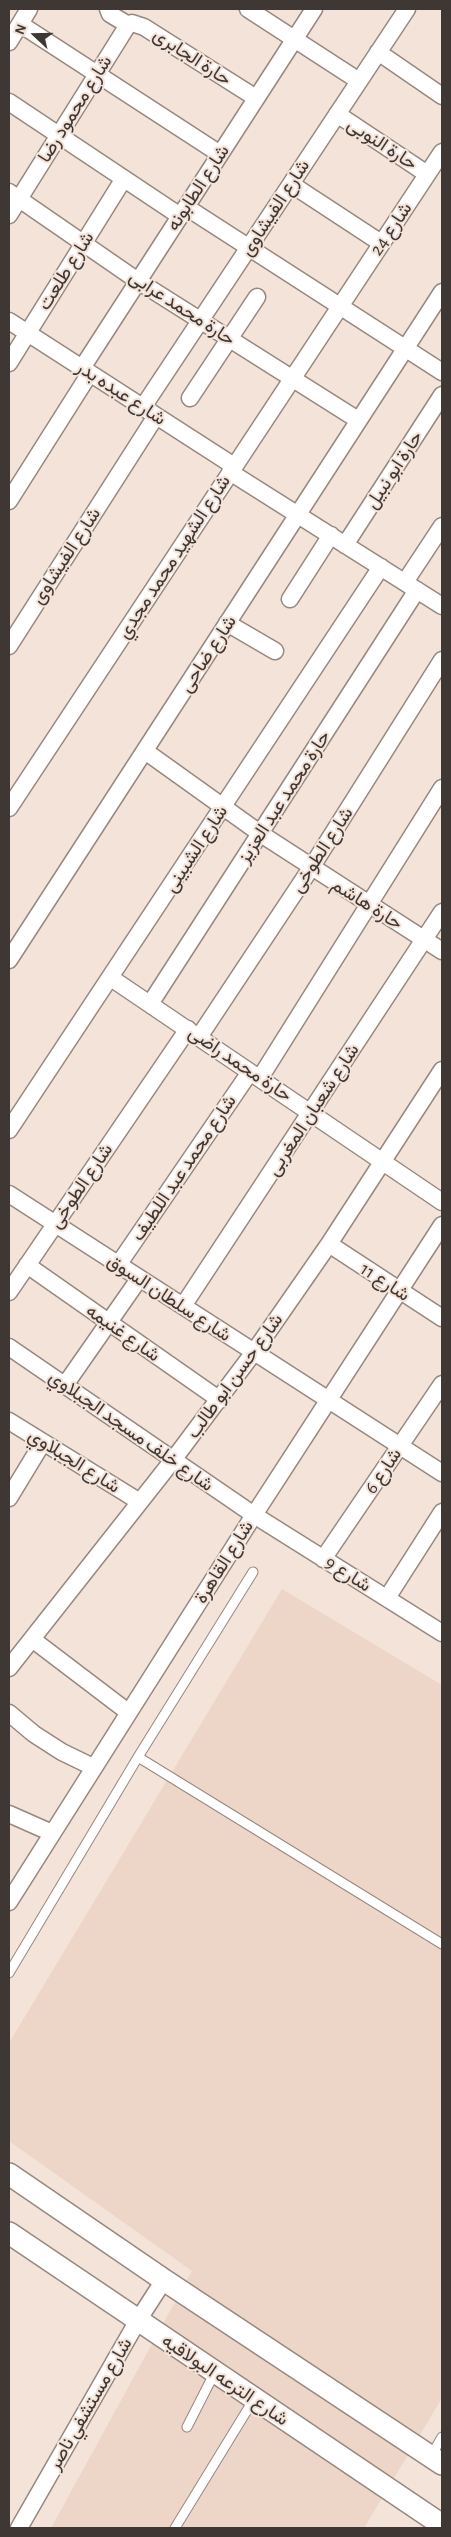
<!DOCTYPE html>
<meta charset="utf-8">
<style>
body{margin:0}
#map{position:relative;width:451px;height:2537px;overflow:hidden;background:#f4e3d9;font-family:"Alegreya Sans",sans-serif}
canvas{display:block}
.frame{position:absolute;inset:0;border:10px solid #3e3734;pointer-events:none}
.north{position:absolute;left:10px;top:10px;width:50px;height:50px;-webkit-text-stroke:4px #f4e3d9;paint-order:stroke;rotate:291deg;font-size:14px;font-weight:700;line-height:20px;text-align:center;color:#3e3734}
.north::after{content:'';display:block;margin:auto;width:18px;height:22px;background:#3e3734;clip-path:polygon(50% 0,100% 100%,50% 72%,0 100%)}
</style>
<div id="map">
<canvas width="451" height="2537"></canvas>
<div class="frame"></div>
<div class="north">N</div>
</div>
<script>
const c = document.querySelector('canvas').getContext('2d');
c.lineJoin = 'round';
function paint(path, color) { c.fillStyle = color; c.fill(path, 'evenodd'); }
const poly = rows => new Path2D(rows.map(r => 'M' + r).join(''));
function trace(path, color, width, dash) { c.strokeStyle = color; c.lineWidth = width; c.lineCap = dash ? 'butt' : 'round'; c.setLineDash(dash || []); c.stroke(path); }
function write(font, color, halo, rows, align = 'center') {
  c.font = font + ' "Alegreya Sans",Vazirmatn,sans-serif'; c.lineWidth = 4; c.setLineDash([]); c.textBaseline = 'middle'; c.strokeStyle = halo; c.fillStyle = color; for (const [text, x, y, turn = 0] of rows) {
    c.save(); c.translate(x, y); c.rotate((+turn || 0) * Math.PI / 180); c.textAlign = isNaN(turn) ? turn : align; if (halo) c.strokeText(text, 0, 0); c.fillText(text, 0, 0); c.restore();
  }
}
const built = poly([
 [282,1589,442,1685,442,2398,364,2528,51,2528,192,2271,9,2141,9,2043]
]);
const service = poly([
 [138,1757,442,1944],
 [9,1973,138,1757,253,1572],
 [187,2427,215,2372],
 [431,2456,442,2437],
 [175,2528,254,2399]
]);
const minor = poly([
 [248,9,359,81],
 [20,24,220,154],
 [126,25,132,23,144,27,256,98],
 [9,42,29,9],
 [378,52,442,96],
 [9,102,180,216],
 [337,114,427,174],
 [291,184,381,243],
 [9,192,138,281,358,420],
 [186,207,442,372],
 [9,215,126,28,125,23,110,14,108,9],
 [9,321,234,466],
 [9,363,123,180],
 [82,368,314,9],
 [190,398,257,297],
 [143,407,407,9],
 [230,472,442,606],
 [9,501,90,373],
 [345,545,442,395],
 [405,582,442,526],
 [290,599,331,535],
 [227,623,275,651],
 [9,646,156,416],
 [145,751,261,834,442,951],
 [9,808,442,152],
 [9,960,442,292],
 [111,978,442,1202],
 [150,1004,417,590],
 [199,1037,311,868,442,660],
 [260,1078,442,788],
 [9,1130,381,567],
 [9,1194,442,1473],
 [329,1244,442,1318],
 [27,1265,220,1400],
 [118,1265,250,1072],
 [9,1292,188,1029],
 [183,1306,442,912],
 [9,1347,254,1515,442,1633],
 [65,1385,139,1279],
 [9,1421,140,1502],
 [9,1498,43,1442],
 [323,1559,442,1384],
 [387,1598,442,1512],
 [32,1639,128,1712],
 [9,1668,173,1460,254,1352,329,1244,442,1070],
 [9,1713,34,1734,62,1752,93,1767],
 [9,1814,52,1833],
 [9,1902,254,1515,442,1225],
 [19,2528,137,2322,164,2280]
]);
const tertiary = poly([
 [9,2174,164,2280,442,2464],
 [9,2233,442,2525]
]);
const streetNames = [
 ["حارة الجابرى",192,57,33],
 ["شارع محمود رضا",75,109,-58],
 ["حارة النوبى",382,144,33],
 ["شارع الطابونه",198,188,-57],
 ["شارع الفيشاوى",275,208,-57],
 ["شارع 24",391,229,-56],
 ["شارع طلعت",66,271,-58],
 ["حارة محمد عرابى",182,308,33],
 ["شارع عبده بدر",121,393,33],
 ["حارة ابو نبيل",394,470,-57],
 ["شارع الفيشاوى",66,556,-57],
 ["شارع الشهيد محمد مجدي",174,557,-57],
 ["شارع ضاحى",208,654,-57],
 ["حارة محمد عبد العزيز",284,797,-57],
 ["شارع الشبينى",196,849,-57],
 ["شارع الطوخى",322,850,-57],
 ["حارة هاشم",367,904,32],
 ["حارة محمد راضى",240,1064,34],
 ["شارع شعبان المغربى",313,1110,-57],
 ["شارع محمد عبد اللطيف",184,1168,-56],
 ["شارع الطوخى",81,1186,-56],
 ["شارع 11",385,1282,33],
 ["شارع سلطان السوق",169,1298,33],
 ["شارع غنيمه",123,1333,35],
 ["شارع حسن ابو طالب",235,1376,-54],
 ["شارع خلف مسجد الجبلاوي",131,1431,35],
 ["شارع الجبلاوي",74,1461,32],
 ["شارع 6",383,1471,-56],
 ["شارع القاهرة",224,1562,-58],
 ["شارع 9",348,1574,32],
 ["شارع الترعه البولاقيه",225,2380,34],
 ["شارع مستشفي ناصر",90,2404,-60]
];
paint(built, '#edd6c8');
trace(service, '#97887f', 11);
trace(minor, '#97887f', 19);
trace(tertiary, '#97887f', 24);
trace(service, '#fff', 9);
trace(minor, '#fff', 16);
trace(tertiary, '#fff', 21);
write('19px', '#3e3734', '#f4e3d9', streetNames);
</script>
